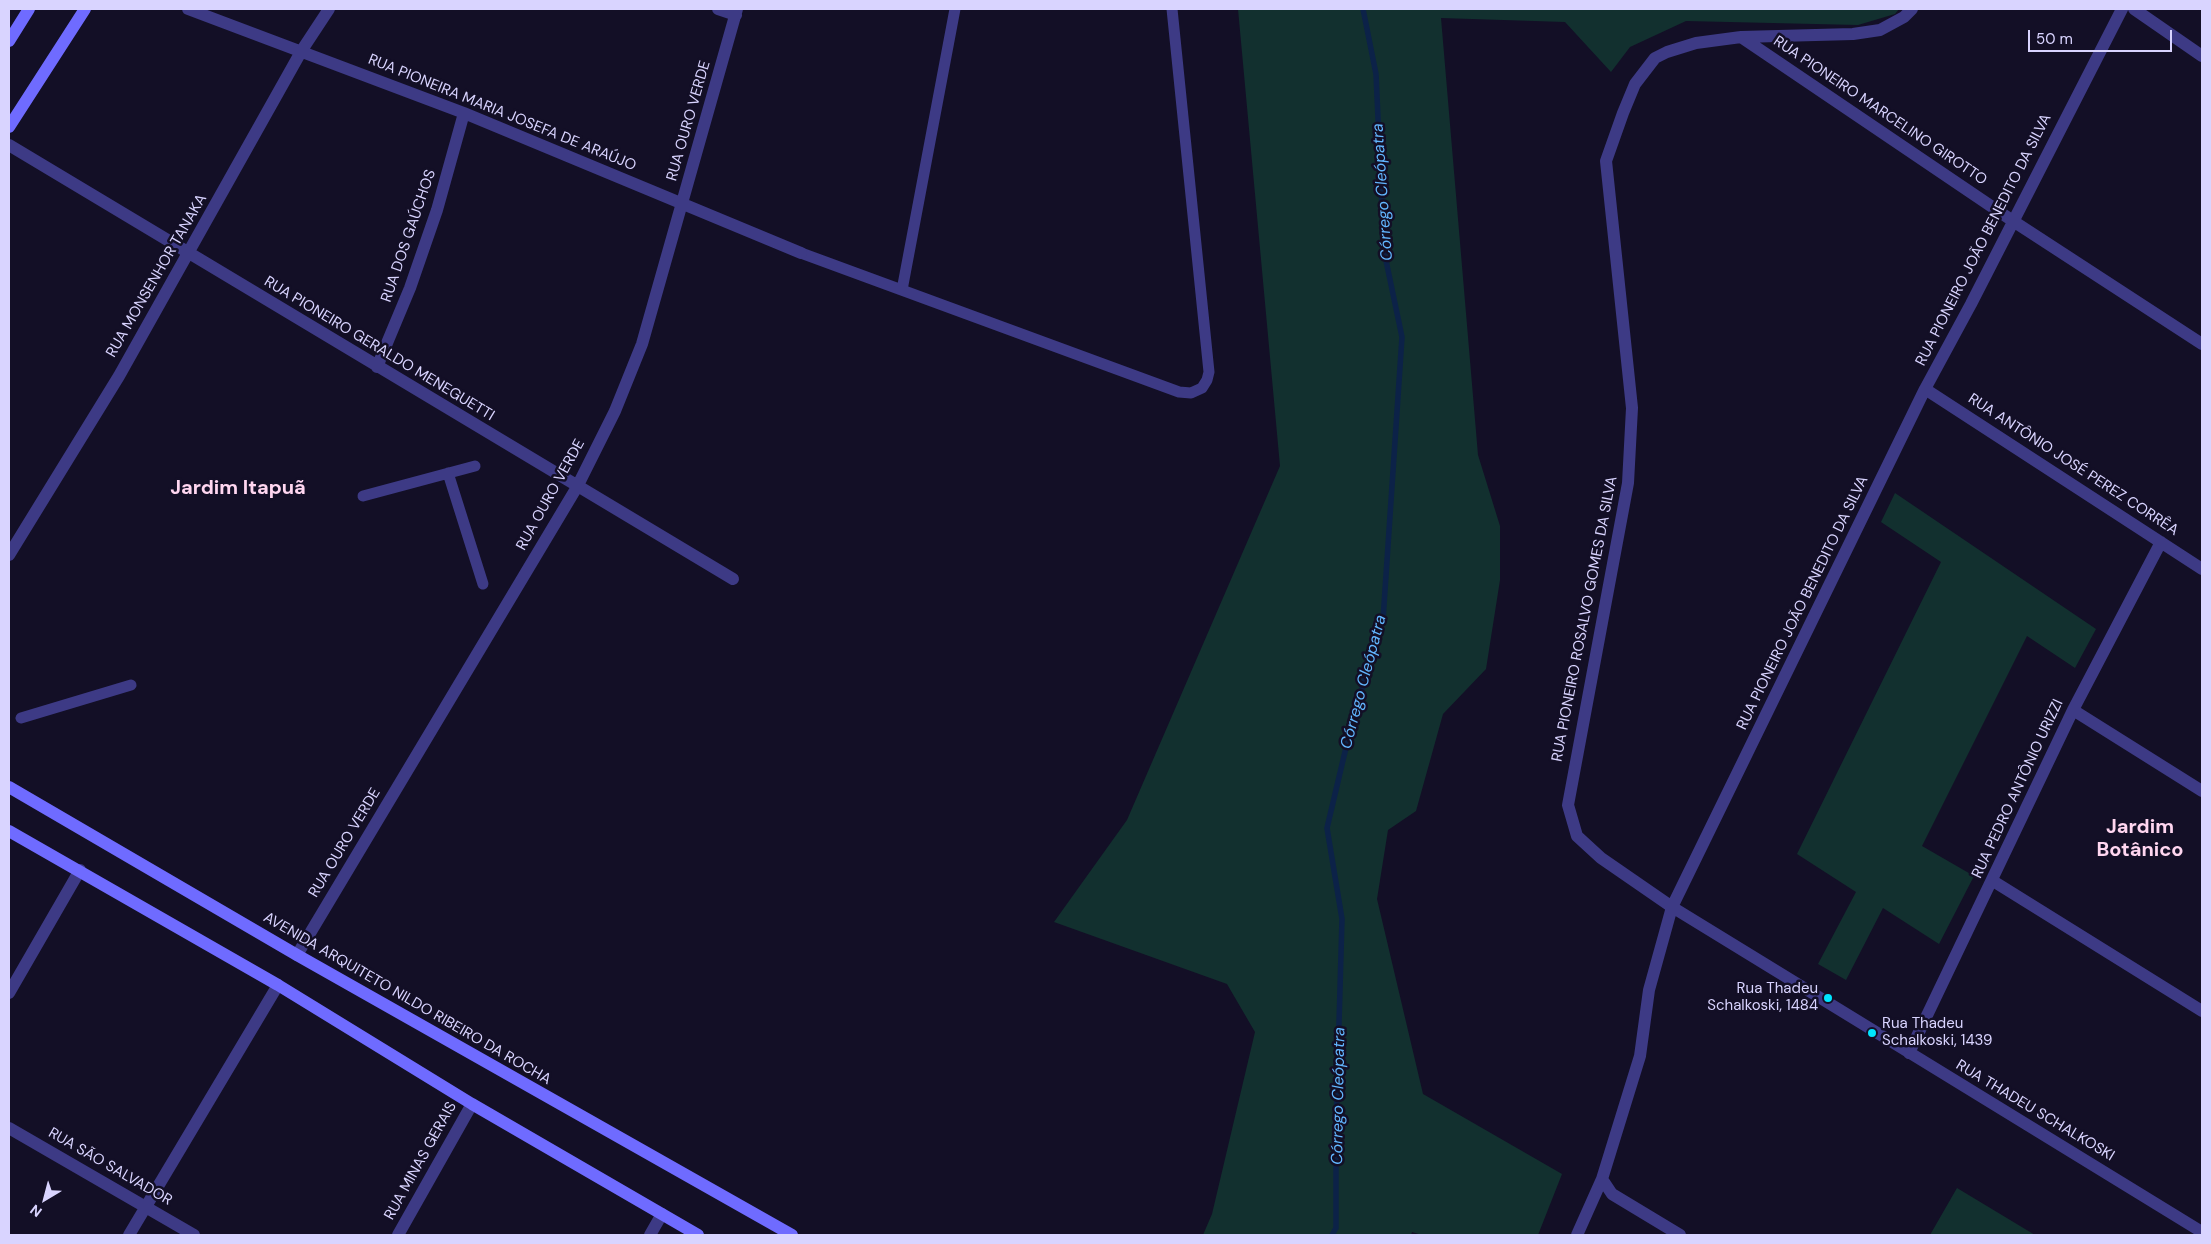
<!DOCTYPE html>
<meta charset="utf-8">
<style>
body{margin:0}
#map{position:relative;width:2211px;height:1244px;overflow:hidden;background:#130f26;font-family:"DM Sans",sans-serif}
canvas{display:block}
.frame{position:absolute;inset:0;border:10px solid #d9d4ff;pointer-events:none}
.north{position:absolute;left:20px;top:1174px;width:50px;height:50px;-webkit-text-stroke:4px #130f26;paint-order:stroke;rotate:217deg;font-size:14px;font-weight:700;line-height:20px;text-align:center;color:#d9d4ff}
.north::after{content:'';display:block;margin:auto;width:18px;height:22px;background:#d9d4ff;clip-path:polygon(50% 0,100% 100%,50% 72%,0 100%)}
.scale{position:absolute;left:2028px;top:30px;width:144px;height:22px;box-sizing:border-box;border:2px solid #d9d4ff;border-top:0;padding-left:6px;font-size:15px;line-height:18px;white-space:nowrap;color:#d9d4ff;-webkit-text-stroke:4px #130f26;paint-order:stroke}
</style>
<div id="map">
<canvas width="2211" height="1244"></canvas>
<div class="frame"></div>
<div class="north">N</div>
<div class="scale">50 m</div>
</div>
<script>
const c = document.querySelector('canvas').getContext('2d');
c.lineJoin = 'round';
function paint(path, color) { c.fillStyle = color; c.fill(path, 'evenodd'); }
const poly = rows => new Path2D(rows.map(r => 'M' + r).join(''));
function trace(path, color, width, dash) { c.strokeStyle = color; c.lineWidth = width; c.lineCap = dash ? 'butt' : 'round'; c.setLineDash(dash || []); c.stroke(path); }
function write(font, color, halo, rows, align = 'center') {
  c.font = font + ' "DM Sans",sans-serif'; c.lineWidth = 5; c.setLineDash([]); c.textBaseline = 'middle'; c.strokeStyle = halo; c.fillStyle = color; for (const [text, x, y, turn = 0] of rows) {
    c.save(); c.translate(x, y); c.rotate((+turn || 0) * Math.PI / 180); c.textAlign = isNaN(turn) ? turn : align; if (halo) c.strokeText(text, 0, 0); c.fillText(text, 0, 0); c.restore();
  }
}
const green = poly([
 [1238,9,1899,9,1895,14,1858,25,1686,21,1630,47,1611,72,1565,22,1441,18,1478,455,1500,526,1500,580,1486,669,1443,714,1416,811,1388,830,1377,899,1423,1094,1562,1174,1538,1235,1422,1235,1412,1232,1411,1235,1203,1235,1212,1214,1255,1032,1227,984,1054,922,1127,820,1280,466],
 [1895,493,2096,629,2075,668,2027,636,1922,846,1974,876,1939,944,1883,908,1846,980,1818,964,1856,892,1797,854,1941,562,1881,522],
 [1957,1188,2035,1235,1930,1235]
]);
const stream = poly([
 [1332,1235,1336,1228,1336,1128,1342,919,1327,828,1353,718,1383,620,1402,337,1384,251,1376,74,1363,9]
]);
const lane = poly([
 [801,253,1179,392,1191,393,1202,388,1207,380,1209,372,1172,9],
 [902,290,955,9],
 [448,473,483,584],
 [363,496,475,466],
 [21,718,131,685]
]);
const street = poly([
 [188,9,464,113,801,253],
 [718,9,736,15],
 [1912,9,1904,17,1880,30,1853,34,1741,37,1696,43,1667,52,1655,58,1635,84,1623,113,1606,161,1632,408,1628,483,1568,805,1577,836,1601,858,1672,907,2202,1232],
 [2134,9,2202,56],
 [1741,37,2013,221,2202,344],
 [9,145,733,579],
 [377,367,410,288,437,210,464,113],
 [1925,389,2202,569],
 [9,555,119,376,302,50,329,9],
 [2073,710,2202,791],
 [1993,881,2202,1011],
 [297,955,577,487,615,411,642,344,737,9],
 [9,993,80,870],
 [1909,1053,2073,710,2161,542],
 [9,1128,194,1235],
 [1602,1179,1612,1194,1680,1235],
 [129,1235,278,985],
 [398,1235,472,1104],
 [650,1235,662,1214],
 [1577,1235,1602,1179,1640,1056,1649,990,1672,907,1925,389,1971,304,2122,9]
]);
const secondary = poly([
 [9,41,29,9],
 [9,127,85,9],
 [9,787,297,955,792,1235],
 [9,831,278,985,472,1104,698,1235]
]);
const markers = [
 [1828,998,5,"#00e5ff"],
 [1872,1033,5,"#00e5ff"]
];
const streetNames = [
 ["RUA PIONEIRO MARCELINO GIROTTO",1880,111,34],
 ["RUA PIONEIRA MARIA JOSEFA DE ARAÚJO",502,113,22],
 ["RUA OURO VERDE",689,121,-74],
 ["RUA DOS GAÚCHOS",409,236,-71],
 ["RUA PIONEIRO JOÃO BENEDITO DA SILVA",1984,240,-63],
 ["RUA MONSENHOR TANAKA",157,276,-60],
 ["RUA PIONEIRO GERALDO MENEGUETTI",379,349,31],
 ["RUA ANTÔNIO JOSÉ PEREZ CORRÊA",2073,465,33],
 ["RUA OURO VERDE",551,495,-61],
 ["RUA PIONEIRO JOÃO BENEDITO DA SILVA",1803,603,-64],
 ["RUA PIONEIRO ROSALVO GOMES DA SILVA",1585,619,-79],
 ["RUA PEDRO ANTÔNIO URIZZI",2018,789,-65],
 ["RUA OURO VERDE",345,843,-59],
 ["AVENIDA ARQUITETO NILDO RIBEIRO DA ROCHA",407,999,30],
 ["RUA THADEU SCHALKOSKI",2035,1111,31],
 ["RUA MINAS GERAIS",421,1161,-61],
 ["RUA SÃO SALVADOR",110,1167,30]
];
const poiNames = [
 ["Rua Thadeu",1818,989],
 ["Schalkoski, 1484",1818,1006],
 ["Rua Thadeu",1882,1024,"left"],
 ["Schalkoski, 1439",1882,1041,"left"]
];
const waterNames = [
 ["Córrego Cleópatra",1383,192,-94],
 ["Córrego Cleópatra",1364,682,-75],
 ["Córrego Cleópatra",1339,1096,-89]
];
const districtNames = [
 ["Jardim Itapuã",238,489],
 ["Jardim",2140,828],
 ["Botânico",2140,851]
];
paint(green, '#12302f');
trace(stream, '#0c2248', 5.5);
trace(lane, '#3d3a85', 11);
trace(street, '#3d3a85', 12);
trace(secondary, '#6f6bff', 12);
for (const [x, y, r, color] of markers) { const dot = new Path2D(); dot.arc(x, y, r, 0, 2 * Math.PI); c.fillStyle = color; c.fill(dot); trace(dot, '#130f26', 2); }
write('15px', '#d9d4ff', '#130f26', streetNames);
write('15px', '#d9d4ff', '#130f26', poiNames, 'right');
write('italic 16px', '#62b6ff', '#130f26', waterNames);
write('bold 20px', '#ffd6f0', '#130f26', districtNames);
</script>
